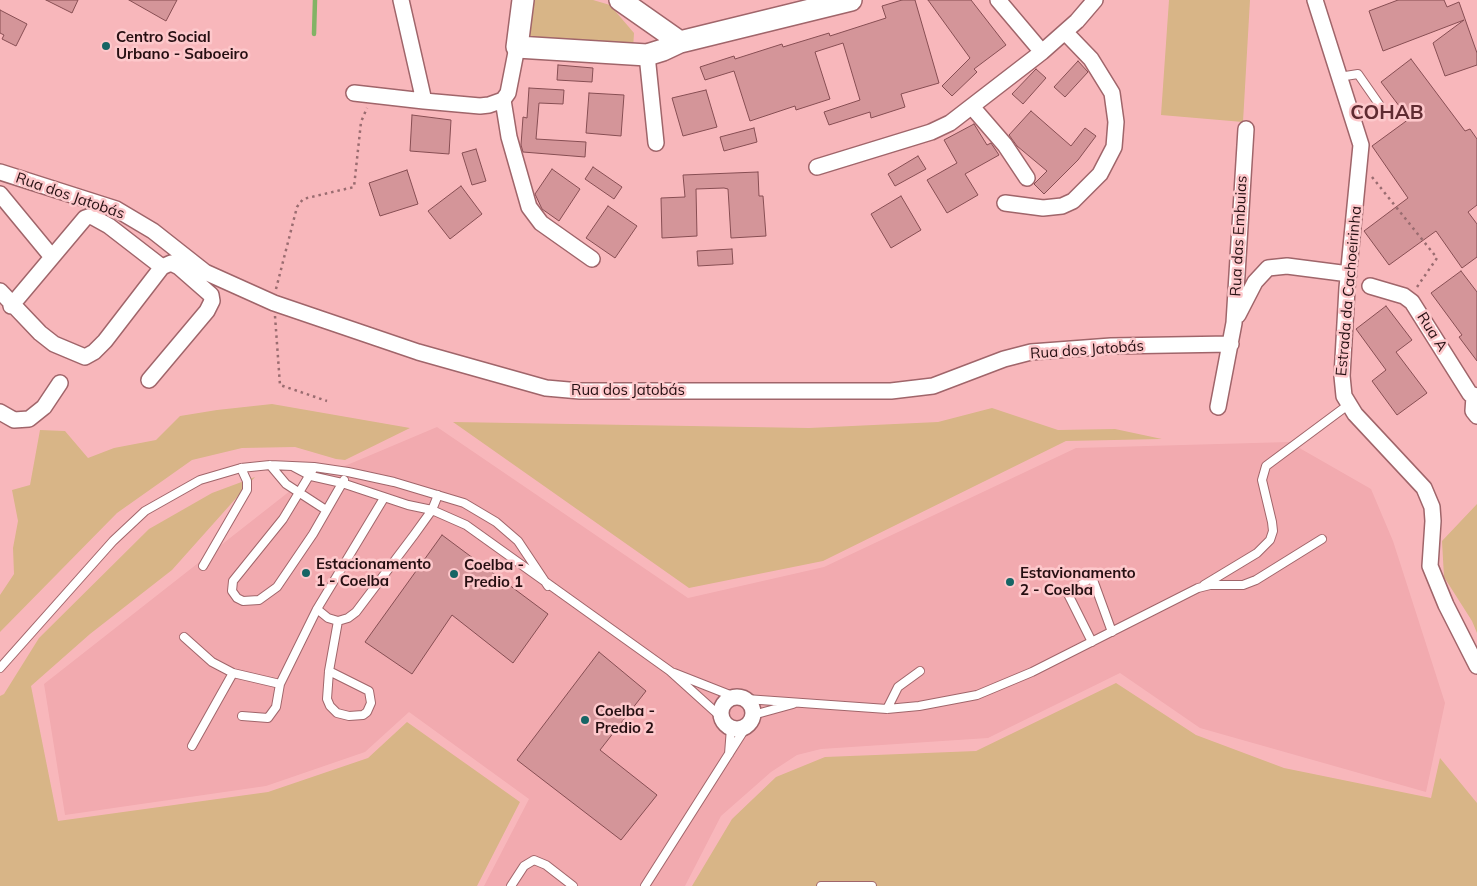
<!DOCTYPE html>
<meta charset="utf-8">
<style>
body{margin:0}
canvas{display:block;background:#f8b7bb}
</style>
<canvas width="1477" height="886"></canvas>
<script>
const c = document.querySelector('canvas').getContext('2d');
c.lineJoin = 'round';
function paint(path, color) { c.fillStyle = color; c.fill(path, 'evenodd'); }
const poly = rows => new Path2D(rows.map(r => 'M' + r).join(''));
function trace(path, color, width, dash) { c.strokeStyle = color; c.lineWidth = width; c.lineCap = dash ? 'butt' : 'round'; c.setLineDash(dash || []); c.stroke(path); }
function write(font, color, halo, rows, align = 'center') {
  c.font = font + ' Mulish,sans-serif'; c.lineWidth = 5; c.setLineDash([]); c.textBaseline = 'middle'; c.strokeStyle = halo; c.fillStyle = color; for (const [text, x, y, turn = 0] of rows) {
    c.save(); c.translate(x, y); c.rotate((+turn || 0) * Math.PI / 180); c.textAlign = isNaN(turn) ? turn : align; if (halo) c.strokeText(text, 0, 0); c.fillText(text, 0, 0); c.restore();
  }
}
const built = poly([
 [437,427,688,598,824,567,1076,448,1289,442,1371,489,1393,541,1445,703,1426,792,1200,728,1120,673,988,738,821,749,797,755,771,772,721,816,685,886,484,886,529,799,409,712,365,752,266,786,65,815,44,684,295,487]
]);
const green = poly([
 [529,0,593,0,610,5,634,33,633,49,523,36],
 [1169,0,1250,0,1243,122,1161,115],
 [272,404,410,428,345,460,336,459,295,447,242,448,192,460,117,513,0,632,0,595,14,574,13,548,18,521,12,490,30,485,40,430,65,431,88,458,114,448,156,440,180,416,217,410],
 [992,408,1058,430,1115,429,1162,439,1066,441,823,561,689,588,453,422,809,428,938,422],
 [255,477,172,570,90,634,31,686,58,821,268,792,368,758,407,722,520,802,477,886,0,886,0,696,4,694,39,638,149,529,212,493],
 [1477,504,1477,633,1472,621,1444,577,1442,541],
 [1116,683,1196,735,1284,768,1431,798,1440,758,1477,803,1477,886,692,886,732,819,776,777,825,757,976,751]
]);
const stream = poly([
 [314,34,315,0]
]);
const building = poly([
 [46,0,78,0,72,13,46,0],
 [129,0,177,0,166,21,129,0],
 [902,0,915,0,939,83,901,94,905,107,871,118,870,112,829,125,824,112,860,100,843,43,815,52,830,99,796,110,795,106,750,121,734,71,705,80,700,67,734,56,735,59,782,44,783,47,829,33,830,36,886,18,882,6,902,0],
 [928,0,971,0,1006,45,974,69,977,72,952,96,942,86,970,58,928,0],
 [1398,0,1444,0,1447,7,1459,2,1477,53,1477,65,1445,76,1433,43,1464,20,1383,51,1369,11,1398,0],
 [0,10,27,24,16,46,2,39,4,35,0,33,0,10],
 [1411,59,1465,131,1470,129,1477,139,1477,205,1468,212,1477,224,1477,257,1462,268,1436,231,1389,265,1364,231,1408,198,1372,146,1409,119,1381,82,1411,59],
 [1078,61,1088,72,1065,97,1054,87,1078,61],
 [558,65,593,68,592,82,557,80,558,65],
 [1036,69,1046,78,1023,104,1012,94,1036,69],
 [529,88,564,90,563,104,539,103,536,139,586,142,585,157,523,152,521,145,523,117,527,118,529,88],
 [706,90,717,127,683,136,672,98,706,90],
 [589,93,624,95,621,136,586,133,589,93],
 [1031,111,1071,146,1085,128,1096,136,1078,160,1044,194,1034,184,1047,171,1017,146,1009,135,1031,111],
 [412,115,451,120,449,154,410,151,412,115],
 [974,124,987,145,991,143,999,155,965,174,978,195,947,213,927,180,957,163,944,140,974,124],
 [754,128,757,142,724,151,720,137,754,128],
 [476,149,486,181,472,185,462,153,476,149],
 [918,156,926,169,895,186,888,174,918,156],
 [593,167,622,187,614,199,585,179,593,167],
 [552,169,580,189,559,221,542,209,535,194,552,169],
 [407,170,418,204,380,216,369,183,407,170],
 [758,172,759,196,763,196,766,236,731,238,728,189,724,188,696,189,697,236,662,238,661,198,685,197,683,175,758,172],
 [461,186,482,214,450,239,428,211,461,186],
 [901,196,921,230,891,248,871,214,901,196],
 [608,206,637,226,615,258,586,238,608,206],
 [732,249,733,264,698,266,697,251,732,249],
 [1461,271,1477,292,1477,361,1459,337,1462,335,1431,293,1461,271],
 [1386,306,1412,340,1396,352,1427,393,1397,415,1372,381,1386,370,1356,329,1386,306],
 [442,535,548,614,513,663,452,615,412,674,365,642,442,535],
 [599,652,646,691,600,750,657,795,621,840,517,760,599,652]
]);
const path = poly([
 [1372,177,1437,258,1417,287],
 [276,289,297,207,303,199,354,187,361,122,367,108],
 [275,316,280,385,327,401]
]);
const lane = poly([
 [1339,77,1358,74,1381,107],
 [270,465,286,484,326,510],
 [294,467,311,476,342,483,408,505,432,510,466,525,670,671,721,717],
 [312,471,283,519,233,581,232,591,237,598,243,601,259,600,277,587,313,534,344,480],
 [203,566,247,490,247,481,241,468],
 [1204,585,1257,553,1270,540,1273,531,1272,522,1262,480,1266,466,1348,405],
 [317,609,328,618,338,621,348,618,356,612,414,535,432,510,438,495],
 [184,637,212,662,233,673,280,684,317,609,384,498],
 [1092,642,1068,594,1092,577,1112,632],
 [0,668,113,541,145,511,200,480,241,468,270,465,314,467,348,472,394,482,464,503,496,522,518,541,548,586],
 [329,671,369,691,371,703,367,712,363,715,349,716,337,713,330,706,327,699,329,671,338,621],
 [674,673,735,697],
 [746,699,887,709,919,706,977,695,1032,672,1198,588,1210,585,1243,585,1256,580,1322,539],
 [887,709,898,687,920,671],
 [753,715,793,704],
 [242,716,268,718,276,707,280,684],
 [192,746,233,673],
 [729,754,731,728],
 [511,886,524,866,534,860,546,865,573,886],
 [645,886,746,727],
 [821,886,872,886]
]);
const street = poly([
 [401,0,424,101],
 [998,0,1042,52],
 [1315,0,1361,145,1347,288,1342,376,1344,396,1355,414,1424,488,1432,507,1433,521,1430,566,1446,605,1477,666],
 [647,55,656,143],
 [354,93,424,101,480,106,489,105,503,100,508,93,517,47],
 [503,100,509,137,529,207,541,223,592,259],
 [973,108,1005,145,1027,178],
 [817,167,931,132,950,123,1042,52,1077,21,1095,0],
 [0,172,116,209,153,231,205,272,274,303,418,352,546,388,580,391,891,391,933,386,1004,359,1031,352,1111,346,1231,344],
 [0,194,52,257],
 [1005,203,1043,208,1062,206,1073,201,1100,174,1114,147,1116,122,1112,93,1091,59,1065,32],
 [1370,286,1404,296,1412,302,1470,394,1477,396],
 [0,291,40,333,54,344,85,357,94,352,105,341,162,267,171,263,179,267,211,295,212,301,207,311,149,380],
 [11,306,85,218,91,216,109,226,162,267],
 [1238,315,1255,282,1268,268,1287,266,1349,274],
 [1474,396,1473,411,1477,416],
 [1218,407,1234,323,1246,129],
 [0,412,14,420,29,419,44,407,60,383],
 '721 713a16 16 0 1 1 32 0a16 16 0 1 1-32 0Z'
]);
const secondary = poly([
 [523,0,517,47,647,55,663,50,680,42,851,0],
 [620,0,680,42]
]);
const markers = [
 [106,46,5,"#166565"],
 [306,573,5,"#166565"],
 [454,574,5,"#166565"],
 [1010,582,5,"#166565"],
 [585,720,5,"#166565"]
];
const poiNames = [
 ["Centro Social",116,37],
 ["Urbano - Saboeiro",116,54],
 ["Estacionamento",316,564],
 ["1 - Coelba",316,581],
 ["Coelba -",464,565],
 ["Predio 1",464,582],
 ["Estavionamento",1020,573],
 ["2 - Coelba",1020,590],
 ["Coelba -",595,711],
 ["Predio 2",595,728]
];
const streetNames = [
 ["Rua dos Jatobás",70,196,19],
 ["Rua das Embuias",1239,236,-87],
 ["Estrada da Cachoeirinha",1349,291,-85],
 ["Rua A",1432,332,58],
 ["Rua dos Jatobás",1087,350,-4],
 ["Rua dos Jatobás",628,390]
];
const districtNames = [
 ["COHAB",1387,113]
];
paint(built, '#f2aaaf');
paint(green, '#d8b587');
trace(stream, '#82b365', 4.5);
paint(building, '#d49599');
trace(building, '#874e53', 1);
trace(lane, '#a0656a', 10);
trace(street, '#a0656a', 18);
trace(secondary, '#a0656a', 24);
trace(path, '#9a6c70', 2.5, [2.5, 4]);
trace(lane, '#fff', 8);
trace(street, '#fff', 15);
trace(secondary, '#fff', 21);
for (const [x, y, r, color] of markers) { const dot = new Path2D(); dot.arc(x, y, r, 0, 2 * Math.PI); c.fillStyle = color; c.fill(dot); trace(dot, '#fdc8cb', 2); }
write('bold 15px', '#260f12', '#fdc8cb', poiNames, 'left');
write('15px', '#260f12', '#fdc8cb', streetNames);
write('bold 20px', '#5f2b31', '#fdc8cb', districtNames);
</script>
